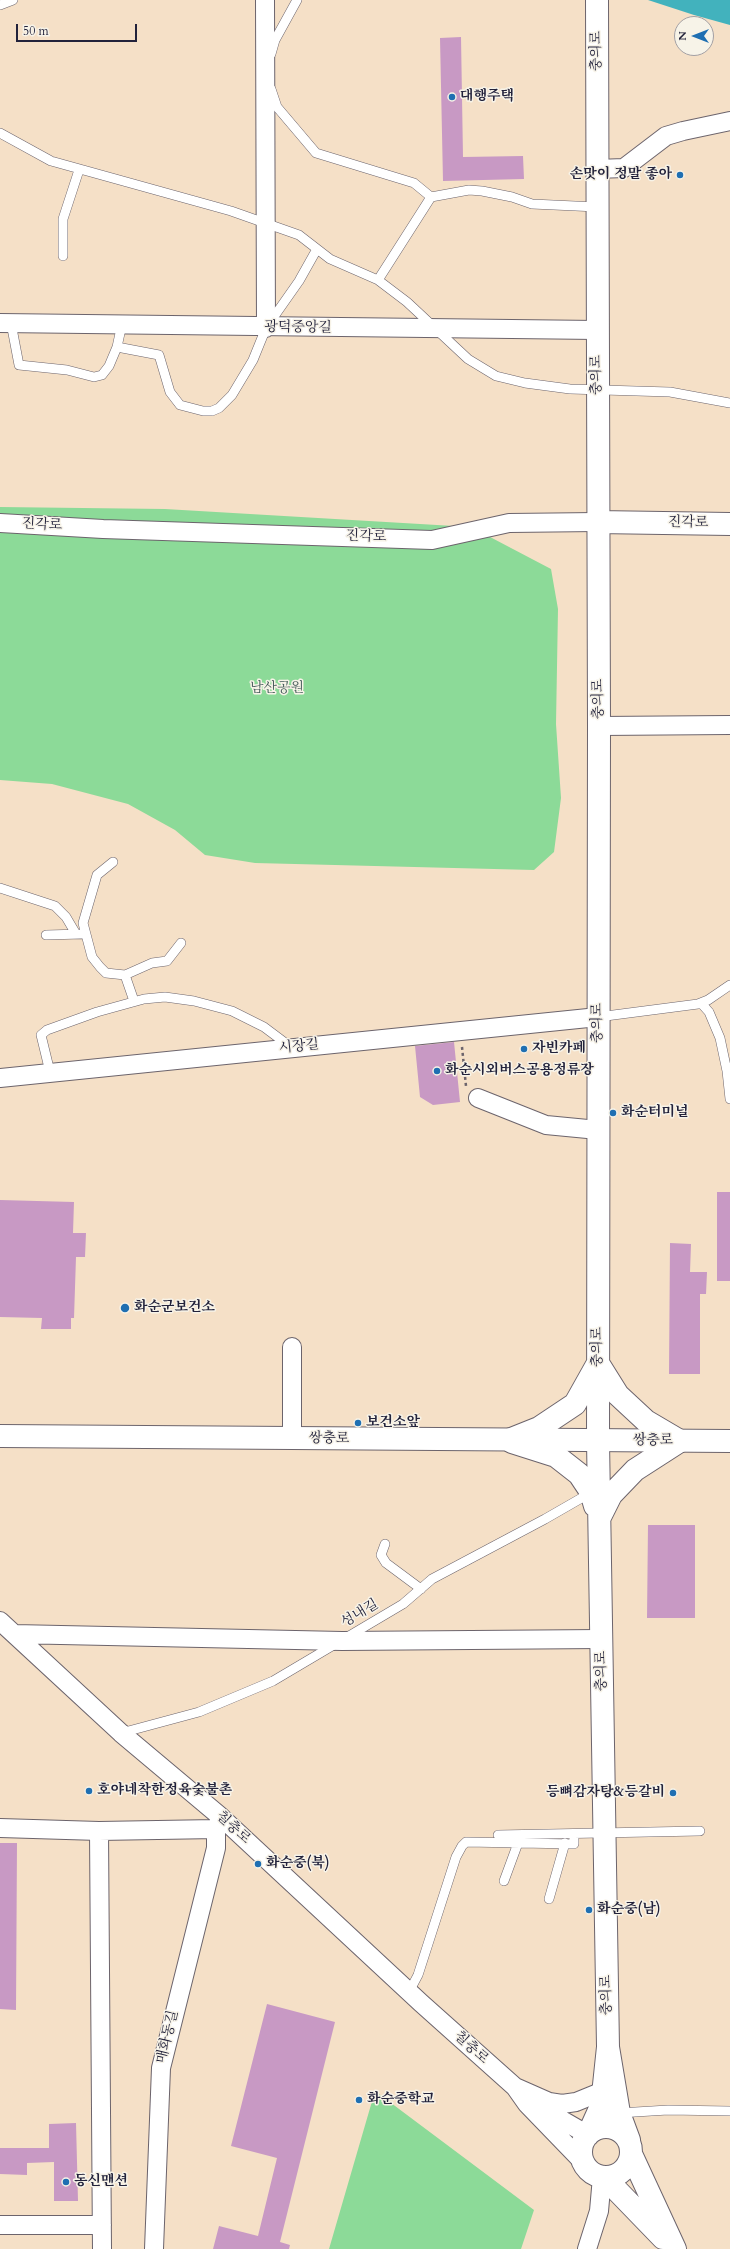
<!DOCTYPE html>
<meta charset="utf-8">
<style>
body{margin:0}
#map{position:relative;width:730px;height:2249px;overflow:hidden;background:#f5e0c7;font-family:Cardo,serif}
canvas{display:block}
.north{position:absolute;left:674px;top:16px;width:40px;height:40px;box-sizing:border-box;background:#f7f3e8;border:1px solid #a29fa3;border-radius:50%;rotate:270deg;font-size:11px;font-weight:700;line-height:16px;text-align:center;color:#22223b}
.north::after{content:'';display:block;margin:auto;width:14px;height:18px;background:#1f6fb2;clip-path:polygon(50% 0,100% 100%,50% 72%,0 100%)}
.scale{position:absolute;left:16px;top:24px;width:121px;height:18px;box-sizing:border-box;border:2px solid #22223b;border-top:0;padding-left:5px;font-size:12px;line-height:14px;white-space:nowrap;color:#22223b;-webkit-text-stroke:3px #f7f3e8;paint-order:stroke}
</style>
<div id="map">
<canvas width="730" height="2249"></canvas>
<div class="north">N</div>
<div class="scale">50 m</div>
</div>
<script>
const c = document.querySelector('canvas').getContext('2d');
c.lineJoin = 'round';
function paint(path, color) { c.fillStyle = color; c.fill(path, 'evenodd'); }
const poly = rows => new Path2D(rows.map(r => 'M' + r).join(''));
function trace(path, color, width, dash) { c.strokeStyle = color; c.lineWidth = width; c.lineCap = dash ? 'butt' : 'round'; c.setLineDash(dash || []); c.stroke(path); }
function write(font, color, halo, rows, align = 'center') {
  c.font = font + ' Cardo,"Noto Serif KR",serif'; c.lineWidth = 3; c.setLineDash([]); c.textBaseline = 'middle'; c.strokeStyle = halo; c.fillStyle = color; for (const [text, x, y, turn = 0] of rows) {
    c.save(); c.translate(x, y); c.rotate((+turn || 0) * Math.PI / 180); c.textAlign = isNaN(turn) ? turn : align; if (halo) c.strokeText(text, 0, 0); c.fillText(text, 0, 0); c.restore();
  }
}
const green = poly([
 [0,507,165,509,471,527,551,569,558,609,556,724,561,798,554,852,534,870,255,863,205,855,175,830,128,804,52,784,0,780],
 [375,2091,534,2210,521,2249,329,2249]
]);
const water = poly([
 [648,0,730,0,730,25,694,15]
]);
const building = poly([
 [461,37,463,157,523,156,524,179,443,181,440,38],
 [454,1042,460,1102,433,1105,420,1097,415,1046],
 [717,1192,730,1192,730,1281,717,1281],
 [0,1200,74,1202,73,1233,86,1233,85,1257,76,1257,74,1318,71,1318,71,1329,41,1329,42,1318,0,1317],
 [670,1243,691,1244,690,1272,707,1272,706,1294,700,1294,700,1374,669,1374],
 [648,1525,695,1525,695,1618,647,1618],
 [0,1843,17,1843,16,2010,0,2009],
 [267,2004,335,2022,280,2242,290,2245,289,2249,213,2249,219,2226,258,2236,277,2158,231,2146],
 [76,2123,78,2201,54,2201,54,2162,27,2163,27,2175,0,2174,0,2148,49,2148,49,2124]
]);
const path = poly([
 [462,1047,466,1086]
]);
const service = poly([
 [0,5,13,0],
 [271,54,275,40,297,0],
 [271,89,277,107,316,153,414,183,431,197],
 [0,133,51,161,231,211,299,235,330,259,378,280,431,197,469,190,482,191,512,197,532,204,597,207],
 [63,256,63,219,79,170],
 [378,280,407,302,468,359,496,376,525,383,570,389,670,392,730,403],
 [11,323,19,365,67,370,94,377,102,375,109,366,117,347,122,324],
 [117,347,159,355,170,392,180,405,203,411,212,411,219,408,232,395,253,360,266,328,299,281,317,249],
 [113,862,97,875,83,923,92,957,100,967,106,973,125,975,152,963,167,961,181,943],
 [0,888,55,906,66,917,76,934],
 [46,935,82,934],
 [125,975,134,1001],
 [701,1003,709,1012,720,1038,727,1071,730,1099],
 [598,1017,698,1004,708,1000,730,985],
 [50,1072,41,1035,47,1030,97,1012,144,999,165,997,194,1001,232,1011,264,1027,292,1048],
 [385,1544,381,1555,386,1563,421,1589],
 [121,1733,199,1712,273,1681,403,1604,432,1579,545,1519,592,1492],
 [498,1835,700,1831],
 [504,1881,518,1843],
 [549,1899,565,1843],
 [409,1992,418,1975,456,1857,462,1846,466,1842,574,1844,574,1834],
 [619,2113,668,2110,730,2111]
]);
const minor = poly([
 [265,0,266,328],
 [597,169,624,168,666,136,683,131,730,121],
 [0,323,597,330],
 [0,523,103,529,432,540,509,523,597,522],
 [599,726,730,725],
 [0,1078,598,1017],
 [478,1098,546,1125,598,1130],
 [292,1438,292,1347],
 [0,1621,121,1733,221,1817,421,2003,515,2087],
 [14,1634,342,1641,601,1639],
 [0,1828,99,1831,216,1829,220,1819],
 [99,1831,102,2249],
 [541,2106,555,2116,588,2135],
 [584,2163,527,2104,515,2087,549,2102,562,2104,576,2102,603,2091],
 [0,2225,102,2225],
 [154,2249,161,2068,216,1848,216,1829],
 [587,2249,599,2211,602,2177]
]);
const tertiary = poly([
 [597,0,599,726,598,1441,608,2047],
 [597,522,730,524],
 [509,1440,539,1428,575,1404,598,1363,618,1395,646,1421,680,1441,635,1470,611,1495,600,1517],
 [512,1442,556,1456,579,1474,591,1492,595,1506],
 '581 2152a25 25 0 1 1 50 0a25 25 0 1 1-50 0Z',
 [588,2135,602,2104,608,2047,619,2113,629,2140],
 [632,2156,675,2249],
 [604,2177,663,2238]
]);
const secondary = poly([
 [0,1436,730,1441]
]);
const markers = [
 [452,97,4,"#1f6fb2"],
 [680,175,4,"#1f6fb2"],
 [524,1049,4,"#1f6fb2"],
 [437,1071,4,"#1f6fb2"],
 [613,1113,4,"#1f6fb2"],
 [125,1308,5,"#1f6fb2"],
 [358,1423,4,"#1f6fb2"],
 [89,1791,4,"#1f6fb2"],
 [673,1793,4,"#1f6fb2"],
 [258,1864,4,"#1f6fb2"],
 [589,1910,4,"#1f6fb2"],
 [359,2100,4,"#1f6fb2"],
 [66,2182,4,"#1f6fb2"]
];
const streetNames = [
 ["충의로",597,51,-90],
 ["광덕중앙길",298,328,1],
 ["충의로",597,375,-90],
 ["진각로",688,523,1],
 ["진각로",42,525,3],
 ["진각로",366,537,2],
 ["충의로",599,699,-91],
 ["충의로",598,1023,-90],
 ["시장길",299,1047,-6],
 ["충의로",598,1347,-90],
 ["쌍충로",329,1439,1],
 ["쌍충로",653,1441],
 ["성내길",360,1614,-31],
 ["충의로",602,1671,-91],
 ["칠충로",233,1828,42],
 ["충의로",607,1995,-91],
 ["매화동길",168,2037,-77],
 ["칠충로",471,2048,42]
];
const poiNames = [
 ["대행주택",460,97],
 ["손맛이 정말 좋아",672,175,"right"],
 ["자빈카페",532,1049],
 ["화순시외버스공용정류장",445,1071],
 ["화순터미널",621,1113],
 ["화순군보건소",134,1308],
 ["보건소앞",366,1423],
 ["호야네착한정육숯불촌",97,1791],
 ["등뼈감자탕&등갈비",665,1793,"right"],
 ["화순중(북)",266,1864],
 ["화순중(남)",597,1910],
 ["화순중학교",367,2100],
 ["동신맨션",74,2182]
];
const parkNames = [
 ["남산공원",277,689]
];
paint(green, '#8cda98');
paint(water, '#42b2bd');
paint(building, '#c899c4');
trace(service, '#6c646c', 10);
trace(minor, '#6c646c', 20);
trace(tertiary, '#6c646c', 24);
trace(secondary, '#6c646c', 24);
trace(path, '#6c646c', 2.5, [3, 3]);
trace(service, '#fff', 9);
trace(minor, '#fff', 18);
trace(tertiary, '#fff', 22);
trace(secondary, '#fff', 22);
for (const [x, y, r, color] of markers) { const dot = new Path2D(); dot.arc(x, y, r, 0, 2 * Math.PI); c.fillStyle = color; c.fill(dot); trace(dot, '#f7f3e8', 1.5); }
write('14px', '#22223b', '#f7f3e8', streetNames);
write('bold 14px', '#22223b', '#f7f3e8', poiNames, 'left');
write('14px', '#425957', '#f7f3e8', parkNames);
</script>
